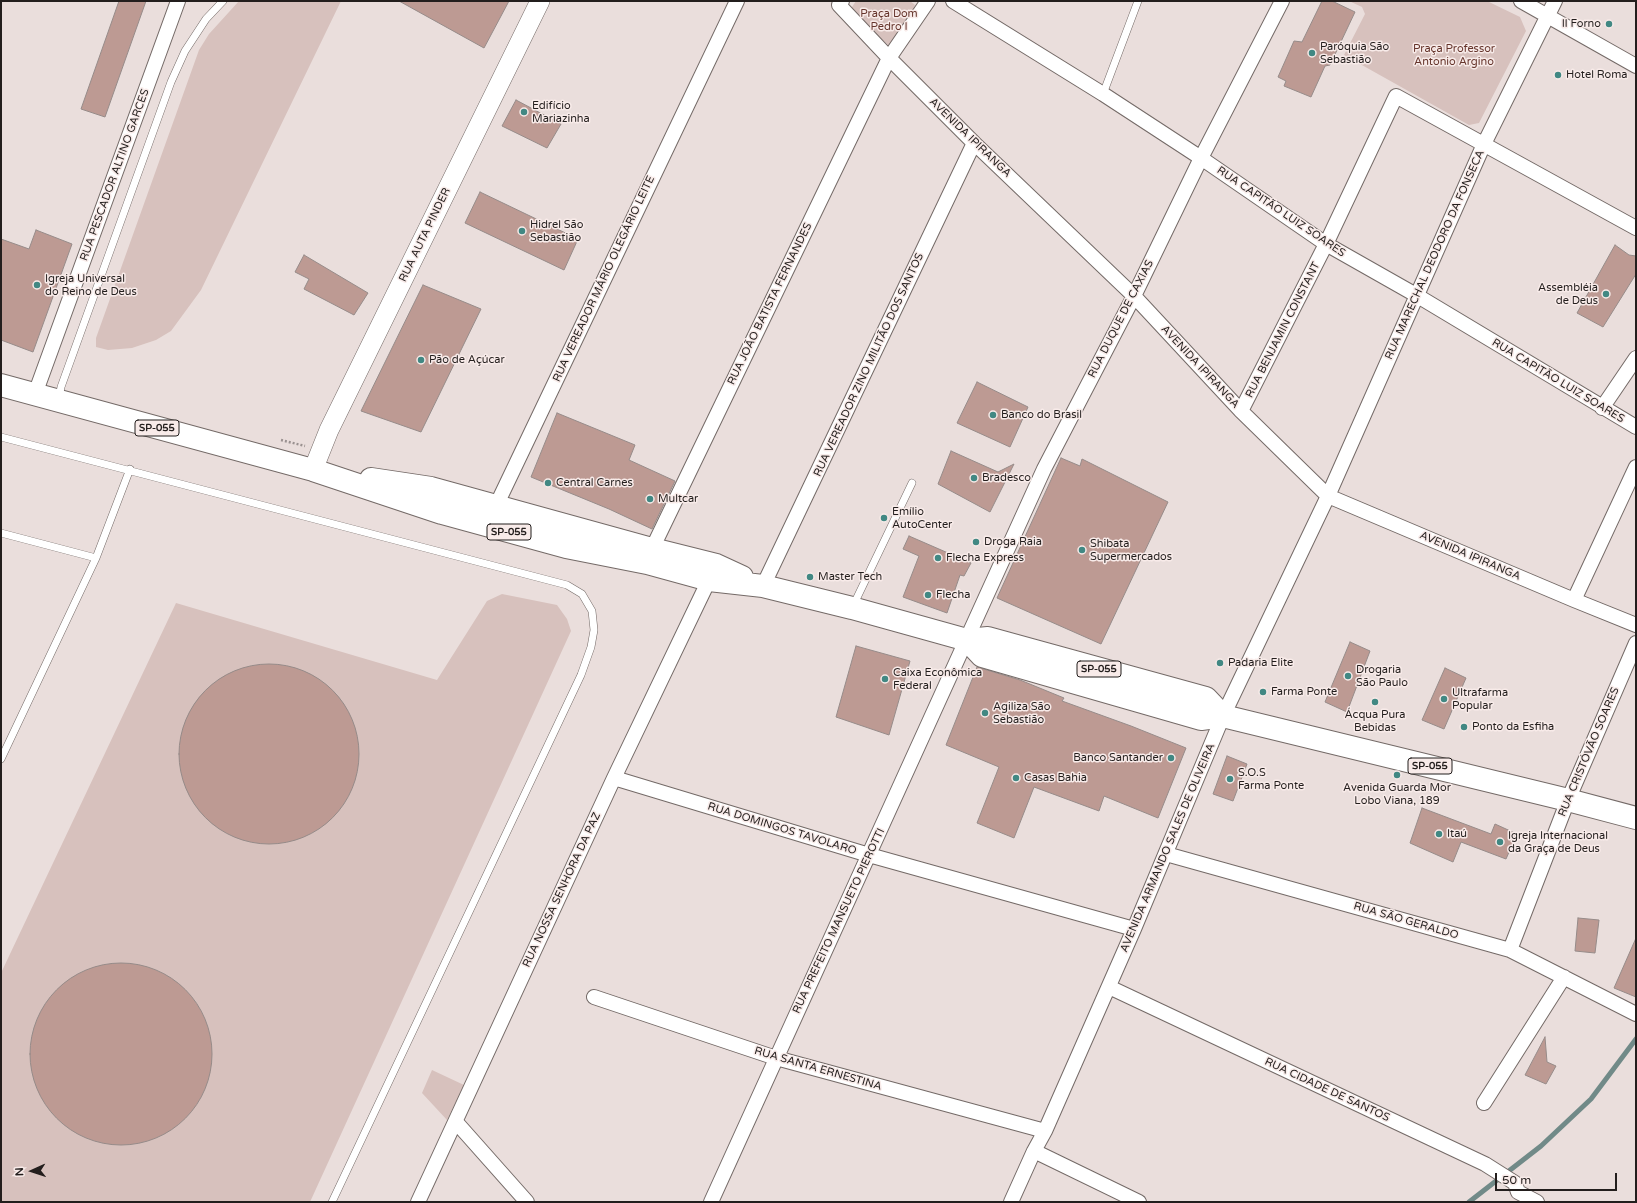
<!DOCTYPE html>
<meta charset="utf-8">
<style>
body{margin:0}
#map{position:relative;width:1637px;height:1203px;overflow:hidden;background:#eadedc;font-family:"Varela Round",sans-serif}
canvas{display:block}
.frame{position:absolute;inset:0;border:2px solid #231e1d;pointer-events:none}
.north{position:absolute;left:12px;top:1151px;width:40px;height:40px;-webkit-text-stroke:3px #f8ebe9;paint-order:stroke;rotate:267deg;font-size:11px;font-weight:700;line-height:16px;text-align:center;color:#231e1d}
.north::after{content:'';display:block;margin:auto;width:14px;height:18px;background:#231e1d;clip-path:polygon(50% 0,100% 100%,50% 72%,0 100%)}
.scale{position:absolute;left:1495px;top:1173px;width:122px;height:18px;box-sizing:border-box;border:2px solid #231e1d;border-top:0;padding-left:5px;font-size:12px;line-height:14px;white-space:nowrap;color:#231e1d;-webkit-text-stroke:3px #f8ebe9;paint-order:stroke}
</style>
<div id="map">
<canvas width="1637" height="1203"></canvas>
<div class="frame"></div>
<div class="north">N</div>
<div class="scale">50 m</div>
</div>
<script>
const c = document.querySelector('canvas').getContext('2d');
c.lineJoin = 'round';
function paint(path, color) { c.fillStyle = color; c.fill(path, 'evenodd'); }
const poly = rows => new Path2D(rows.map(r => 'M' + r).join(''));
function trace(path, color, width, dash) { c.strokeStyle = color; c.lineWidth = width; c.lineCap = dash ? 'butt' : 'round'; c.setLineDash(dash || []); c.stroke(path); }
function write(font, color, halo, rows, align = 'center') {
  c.font = font + ' "Varela Round",sans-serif'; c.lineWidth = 3; c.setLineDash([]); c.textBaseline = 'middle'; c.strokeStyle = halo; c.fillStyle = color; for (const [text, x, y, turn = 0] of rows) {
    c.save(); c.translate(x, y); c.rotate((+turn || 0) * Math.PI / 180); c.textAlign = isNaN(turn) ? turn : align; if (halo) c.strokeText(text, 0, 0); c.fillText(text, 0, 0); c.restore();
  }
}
const green = poly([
 [239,1,341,1,201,290,171,331,156,340,132,348,108,350,96,347,96,338,199,50,209,34],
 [856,1,910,1,915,5,897,53,850,10],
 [1349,1,1487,1,1520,17,1526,31,1479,123,1469,125,1344,55,1365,14,1362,7],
 [502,594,557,605,567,619,571,631,310,1202,1,1202,1,973,176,603,437,680,487,601],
 [432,1070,464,1085,447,1120,422,1093]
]);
const stream = poly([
 [1469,1202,1541,1146,1591,1099,1636,1039]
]);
const building = poly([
 [119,1,146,1,105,117,81,109,119,1],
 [399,1,509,1,484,48,399,1],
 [1322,1,1332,1,1355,12,1330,65,1325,66,1311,97,1284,86,1286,81,1278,77,1294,41,1302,42,1322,1],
 [516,100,561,124,547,148,502,126,516,100],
 [480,192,578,239,564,270,465,223,480,192],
 [36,230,72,244,33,352,1,340,1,239,29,249,36,230],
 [1615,245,1629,255,1636,256,1636,274,1603,327,1577,313,1615,245],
 [304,255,368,293,354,315,304,289,309,279,295,272,304,255],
 [423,285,481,309,421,432,361,411,423,285],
 [977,382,1028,407,1010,447,957,423,977,382],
 [557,413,635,445,629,460,675,481,652,529,609,509,531,477,557,413],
 [951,451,998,472,1014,464,990,512,938,484,951,451],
 [1061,458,1080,466,1082,459,1168,502,1101,644,997,598,1061,458],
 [909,536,971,563,964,576,960,575,947,613,903,597,919,556,903,549,909,536],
 [1350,642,1370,651,1347,712,1325,702,1350,642],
 [856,646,910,661,889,735,836,717,856,646],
 '179 754a90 90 0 1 1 180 0a90 90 0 1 1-180 0Z',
 [977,667,1020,680,1064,698,1062,701,1131,726,1186,748,1158,818,1104,796,1099,811,1034,787,1014,838,977,823,999,767,946,745,977,667],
 [1445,668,1466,678,1444,729,1422,720,1445,668],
 [1227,756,1247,764,1233,801,1213,794,1227,756],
 [1422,808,1491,834,1495,824,1517,834,1506,859,1461,842,1453,862,1410,843,1422,808],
 [1578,918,1599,920,1595,953,1575,951,1578,918],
 [1636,938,1636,997,1614,988,1636,938],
 '30 1054a91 91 0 1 1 182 0a91 91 0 1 1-182 0Z',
 [1545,1037,1547,1062,1556,1066,1546,1084,1525,1075,1545,1037]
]);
const path = poly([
 [281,440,305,446]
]);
const lane = poly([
 [1103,94,1138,1],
 [59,398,61,387,171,82,185,51,206,19,223,1],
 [1,437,567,585,582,594,592,611,594,630,591,647,581,675,332,1202],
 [1,533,96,558],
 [853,606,912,483],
 [1,759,96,558,130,469]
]);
const street = poly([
 [842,1,839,5,889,58,974,143,1134,296,1241,411,1328,496,1574,600,1636,625],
 [953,1,1103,94,1201,158,1326,244,1416,295,1636,427],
 [1521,1,1636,66],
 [35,394,178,1],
 [1602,408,1636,358],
 [1241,411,1326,244,1396,96,1636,228],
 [490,510,496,506,737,1],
 [652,549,889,58,928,1],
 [763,586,974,143],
 [1574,600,1636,467],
 [614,778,869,855,1134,929],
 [1166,854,1510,950,1636,1014],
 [1510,950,1568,800,1636,643],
 [1109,987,1485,1164,1515,1183,1518,1192,1537,1202],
 [594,997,776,1058,1045,1131],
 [1484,1103,1564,977],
 [456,1122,527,1202],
 [1034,1151,1139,1202],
 [418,1202,614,778,709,580],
 [711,1202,1044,469,1134,296,1201,158,1282,1],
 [1011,1202,1034,1151,1045,1131,1134,929,1223,716,1328,496,1484,144,1555,1]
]);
const secondary = poly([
 [313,470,329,430,540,1]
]);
const primary = poly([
 [1,385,313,470,442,513,566,547,647,563,709,580,763,586,852,608,967,640,988,638,1206,698,1223,716],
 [371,479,431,488,652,549,716,565,742,577],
 [967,640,982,656,1201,719,1223,716,1568,800,1636,818]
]);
const markers = [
 [1609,24,4,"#418883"],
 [1312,53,4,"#418883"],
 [1558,75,4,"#418883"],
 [524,112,4,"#418883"],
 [522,231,4,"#418883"],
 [37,285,4,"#418883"],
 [1606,294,4,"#418883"],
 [421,360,4,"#418883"],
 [993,415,4,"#418883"],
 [974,478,4,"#418883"],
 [548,483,4,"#418883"],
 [650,499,4,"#418883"],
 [884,518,4,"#418883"],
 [976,542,4,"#418883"],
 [1082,550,4,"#418883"],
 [938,558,4,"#418883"],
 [810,577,4,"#418883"],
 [928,595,4,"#418883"],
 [1220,663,4,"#418883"],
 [1348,676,4,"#418883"],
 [885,679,4,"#418883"],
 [1263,692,4,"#418883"],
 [1444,699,4,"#418883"],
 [1375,702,4,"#418883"],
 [985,713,4,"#418883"],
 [1464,727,4,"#418883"],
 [1171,758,4,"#418883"],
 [1397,775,4,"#418883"],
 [1016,778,4,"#418883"],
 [1230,779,4,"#418883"],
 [1439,834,4,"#418883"],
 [1500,842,4,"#418883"]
];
const shields = [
 [157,428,44],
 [509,532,44],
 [1099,669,44],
 [1430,766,44]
];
const shieldNames = [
 ["SP-055",157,428],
 ["SP-055",509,532],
 ["SP-055",1099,669],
 ["SP-055",1430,766]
];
const parkNames = [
 ["Praça Dom",889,14],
 ["Pedro I",889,27],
 ["Praça Professor",1454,49],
 ["Antonio Argino",1454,62]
];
const poiNames = [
 ["Il Forno",1601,24,"right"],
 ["Paróquia São",1320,47],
 ["Sebastião",1320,60],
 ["Hotel Roma",1566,75],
 ["Edifício",532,106],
 ["Mariazinha",532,119],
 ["Hidrel São",530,225],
 ["Sebastião",530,238],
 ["Igreja Universal",45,279],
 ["do Reino de Deus",45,292],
 ["Assembléia",1598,288,"right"],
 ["de Deus",1598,301,"right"],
 ["Pão de Açúcar",429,360],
 ["Banco do Brasil",1001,415],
 ["Bradesco",982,478],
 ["Central Carnes",556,483],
 ["Multcar",658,499],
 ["Emílio",892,512],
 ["AutoCenter",892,525],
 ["Droga Raia",984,542],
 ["Shibata",1090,544],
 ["Supermercados",1090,557],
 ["Flecha Express",946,558],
 ["Master Tech",818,577],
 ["Flecha",936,595],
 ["Padaria Elite",1228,663],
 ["Drogaria",1356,670],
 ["São Paulo",1356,683],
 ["Caixa Econômica",893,673],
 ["Federal",893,686],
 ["Farma Ponte",1271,692],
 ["Ultrafarma",1452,693],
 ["Popular",1452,706],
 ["Agiliza São",993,707],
 ["Sebastião",993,720],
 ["Ácqua Pura",1375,715,"center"],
 ["Bebidas",1375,728,"center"],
 ["Ponto da Esfiha",1472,727],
 ["Banco Santander",1163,758,"right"],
 ["S.O.S",1238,773],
 ["Farma Ponte",1238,786],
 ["Casas Bahia",1024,778],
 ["Avenida Guarda Mor",1397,788,"center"],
 ["Lobo Viana, 189",1397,801,"center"],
 ["Itaú",1447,834],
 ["Igreja Internacional",1508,836],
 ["da Graça de Deus",1508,849]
];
const streetNames = [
 ["AVENIDA IPIRANGA",970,138,44],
 ["RUA PESCADOR ALTINO GARCES",115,175,-70],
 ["RUA CAPITÃO LUIZ SOARES",1281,212,34],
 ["RUA AUTA PINDER",425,235,-64],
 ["RUA MARECHAL DEODORO DA FONSECA",1435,255,-66],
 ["RUA VEREADOR MÁRIO OLEGÁRIO LEITE",604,279,-65],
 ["RUA JOÃO BATISTA FERNANDES",770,304,-64],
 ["RUA DUQUE DE CAXIAS",1121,319,-63],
 ["RUA BENJAMIN CONSTANT",1283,330,-63],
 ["RUA VEREADOR ZINO MILITÃO DOS SANTOS",869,365,-65],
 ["AVENIDA IPIRANGA",1200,367,47],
 ["RUA CAPITÃO LUIZ SOARES",1558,381,31],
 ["AVENIDA IPIRANGA",1470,556,23],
 ["RUA CRISTÓVÃO SOARES",1589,752,-67],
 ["RUA DOMINGOS TAVOLARO",782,829,17],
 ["AVENIDA ARMANDO SALES DE OLIVEIRA",1168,848,-67],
 ["RUA NOSSA SENHORA DA PAZ",562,890,-65],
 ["RUA PREFEITO MANSUETO PIEROTTI",839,921,-65],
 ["RUA SÃO GERALDO",1406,921,16],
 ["RUA SANTA ERNESTINA",818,1069,16],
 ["RUA CIDADE DE SANTOS",1327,1090,25]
];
paint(green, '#d7c1bd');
trace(stream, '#718a88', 5);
paint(building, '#bd9a93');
trace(building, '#968b89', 1);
trace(lane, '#746a67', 8);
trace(street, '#746a67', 16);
trace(secondary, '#746a67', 20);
trace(primary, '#746a67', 24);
trace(path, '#9a9190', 2.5, [2, 2]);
trace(lane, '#fff', 7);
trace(street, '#fff', 14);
trace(secondary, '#fff', 19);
trace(primary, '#fff', 22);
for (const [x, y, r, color] of markers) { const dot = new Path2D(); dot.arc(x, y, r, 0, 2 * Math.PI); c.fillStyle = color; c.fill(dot); trace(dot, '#f8ebe9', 1.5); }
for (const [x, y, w] of shields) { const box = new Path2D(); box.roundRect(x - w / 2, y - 8, w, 16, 3); c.fillStyle = '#f8ebe9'; c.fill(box); trace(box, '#231e1d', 1); }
write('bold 10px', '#231e1d', null, shieldNames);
write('11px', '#65342b', '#f8ebe9', parkNames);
write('11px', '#231e1d', '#f8ebe9', poiNames, 'left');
write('11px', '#231e1d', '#f8ebe9', streetNames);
</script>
